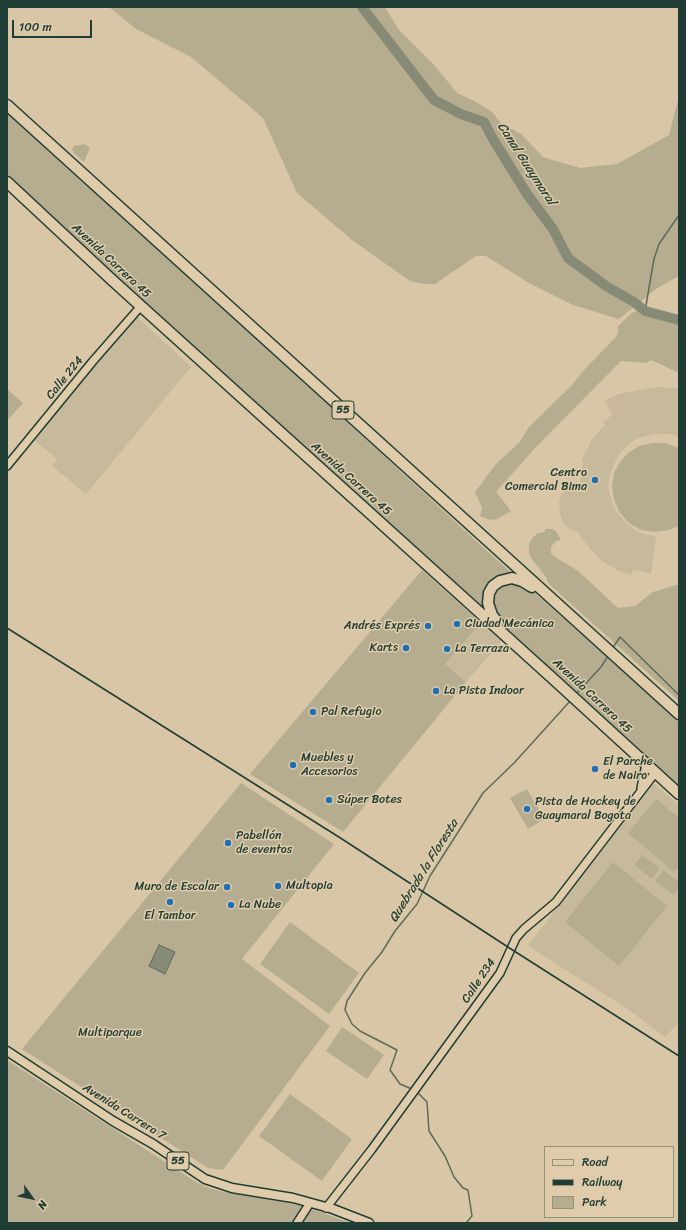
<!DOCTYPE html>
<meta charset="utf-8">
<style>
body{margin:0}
#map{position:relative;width:686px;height:1230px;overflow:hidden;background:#d8c6a6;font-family:Sriracha,sans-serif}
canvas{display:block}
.frame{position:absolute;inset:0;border:8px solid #1f3d34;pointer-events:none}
.legend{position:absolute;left:544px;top:1146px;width:130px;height:72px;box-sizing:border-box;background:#e0ccab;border:1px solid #93937b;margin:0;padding:5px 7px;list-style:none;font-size:12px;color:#1f3d34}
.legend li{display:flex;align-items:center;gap:8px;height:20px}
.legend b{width:20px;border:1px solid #93937b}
.north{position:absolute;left:12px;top:1178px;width:40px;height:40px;-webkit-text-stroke:3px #e0ccab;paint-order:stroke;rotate:123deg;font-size:11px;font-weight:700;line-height:16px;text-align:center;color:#1f3d34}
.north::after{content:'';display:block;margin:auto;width:14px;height:18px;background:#1f3d34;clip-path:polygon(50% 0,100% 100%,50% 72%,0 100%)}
.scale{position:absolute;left:12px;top:20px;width:80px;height:18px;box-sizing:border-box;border:2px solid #1f3d34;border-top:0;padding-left:5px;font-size:12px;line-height:14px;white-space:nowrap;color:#1f3d34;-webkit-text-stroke:3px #e0ccab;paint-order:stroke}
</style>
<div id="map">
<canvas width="686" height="1230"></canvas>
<div class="frame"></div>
<ul class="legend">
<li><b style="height:5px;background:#e0ccab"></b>Road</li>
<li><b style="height:5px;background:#1f3d34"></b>Railway</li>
<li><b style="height:11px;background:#b6ad91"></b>Park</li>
</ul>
<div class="north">N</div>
<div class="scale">100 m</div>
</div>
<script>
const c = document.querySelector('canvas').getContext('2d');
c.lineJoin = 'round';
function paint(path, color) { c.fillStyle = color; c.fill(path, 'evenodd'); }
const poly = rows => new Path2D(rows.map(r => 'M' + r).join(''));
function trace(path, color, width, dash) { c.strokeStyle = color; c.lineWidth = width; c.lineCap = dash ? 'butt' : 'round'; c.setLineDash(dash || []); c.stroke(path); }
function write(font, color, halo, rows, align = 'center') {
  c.font = font + ' Sriracha,sans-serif'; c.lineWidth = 3; c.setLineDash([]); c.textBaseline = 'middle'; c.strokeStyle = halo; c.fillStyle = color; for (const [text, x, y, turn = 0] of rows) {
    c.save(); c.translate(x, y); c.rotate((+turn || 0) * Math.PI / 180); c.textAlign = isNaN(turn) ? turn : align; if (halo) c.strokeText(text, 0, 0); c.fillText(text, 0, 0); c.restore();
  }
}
const built = poly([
 [135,315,191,367,86,494,52,466,57,459,34,440],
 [660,387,679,389,679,437,670,434,654,434,638,438,630,443,621,452,615,462,610,474,608,486,613,506,617,513,628,525,635,530,644,534,656,537,651,574,633,570,631,575,619,571,603,562,591,550,578,533,570,529,563,523,560,513,559,501,562,494,567,488,580,486,583,462,581,461,592,439,605,425,603,422,612,415,605,400,619,394,648,388],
 [481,623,502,641,466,682,445,664],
 [652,782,679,805,679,1022,665,1037,626,1008,528,946]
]);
const green = poly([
 [109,7,385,7,399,30,436,67,457,93,476,102,492,112,501,123,521,134,543,157,580,168,617,164,669,135,679,96,679,276,656,289,619,319,573,305,529,283,486,256,476,256,435,284,424,284,410,281,352,240,297,193,263,118,191,57,136,29],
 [7,111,57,159,163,254,270,351,487,551,679,720,679,789,629,741,563,683,502,626,138,298,7,177],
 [85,144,90,148,84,162,74,153,72,149,74,146],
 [647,308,675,316,679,316,679,373,651,360,646,363,621,361,535,448,496,492,511,511,497,519,490,520,480,516,482,508,475,492,496,464,519,443,529,427,571,386,584,370,616,337,618,332,618,326,633,312],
 [7,389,23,403,7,421],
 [652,443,665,443,679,448,679,526,669,530,655,532,641,530,629,523,620,513,614,500,612,486,614,473,620,462,628,453,639,446],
 [545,529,552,529,556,531,561,540,556,541,551,547,551,553,555,557,578,571,618,608,635,606,653,592,679,584,679,701,548,583,546,577,531,558,529,552,529,545,532,538,538,533,545,532],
 [422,570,481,623,445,664,466,682,343,832,250,774],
 [241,783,334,844,242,959,330,1026,223,1170,208,1168,22,1049],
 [527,789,544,819,528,829,510,798],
 [656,799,679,818,679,866,674,872,628,833],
 [642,855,660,868,652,879,634,865],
 [613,862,667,906,643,936,627,922,643,936,619,966,565,922],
 [663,870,679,882,679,887,674,895,655,881],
 [290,922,359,973,329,1014,260,964],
 [342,1027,384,1055,367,1079,326,1051],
 [7,1060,196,1182,209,1188,224,1192,303,1206,351,1223,7,1223],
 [290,1094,352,1139,322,1181,259,1136]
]);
const water = poly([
 [159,945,175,952,165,974,149,966,159,945]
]);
const stream = poly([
 [645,311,654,259,659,244,679,215],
 [612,649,620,637,679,695],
 [576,694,601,667,608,656],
 [412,1089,400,1084,390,1070,397,1050,360,1031,352,1024,345,1010,347,1001,365,973,382,952,395,931,417,904,430,876,483,793,515,762,571,700],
 [417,1092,427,1102,429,1131,445,1156,454,1177,463,1188,468,1190,472,1216,466,1223]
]);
const river = poly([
 [362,7,434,100,461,114,484,122,493,139,527,194,553,229,568,258,606,286,634,302,645,311,679,320]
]);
const minor = poly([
 [7,466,93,361,141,306],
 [641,788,646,764],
 [326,1208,372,1149,500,973,516,938,524,929,556,902,655,773],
 [297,1223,310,1203]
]);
const major = poly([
 [7,1051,113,1121,153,1144,205,1179,232,1188,293,1198,333,1209,369,1223]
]);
const highway = poly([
 [7,105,679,714],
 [7,182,112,280,550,676,679,794],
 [498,623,492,615,488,603,489,593,493,586,500,581,512,578,522,581,532,587]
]);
const rail = poly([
 [7,628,342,839,511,949,679,1056]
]);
const markers = [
 [595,480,4,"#1f6fb2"],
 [457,624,4,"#1f6fb2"],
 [428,626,4,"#1f6fb2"],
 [406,648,4,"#1f6fb2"],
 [447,649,4,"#1f6fb2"],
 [436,691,4,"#1f6fb2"],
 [313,712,4,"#1f6fb2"],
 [293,765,4,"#1f6fb2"],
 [595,769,4,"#1f6fb2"],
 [329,800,4,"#1f6fb2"],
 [527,809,4,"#1f6fb2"],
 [228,843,4,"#1f6fb2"],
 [278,886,4,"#1f6fb2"],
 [227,887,4,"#1f6fb2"],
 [170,902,4,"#1f6fb2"],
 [231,905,4,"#1f6fb2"]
];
const shields = [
 [343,410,22],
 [178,1161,22]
];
const shieldNames = [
 ["55",343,410],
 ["55",178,1161]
];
const streetNames = [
 ["Avenida Carrera 45",111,261,43],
 ["Calle 224",65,378,-51],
 ["Avenida Carrera 45",351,479,42],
 ["Avenida Carrera 45",592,696,43],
 ["Calle 234",479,981,-56],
 ["Avenida Carrera 7",124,1112,32]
];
const poiNames = [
 ["Centro",587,473,"right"],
 ["Comercial Bima",587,487,"right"],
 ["Ciudad Mecánica",465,624],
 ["Andrés Exprés",420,626,"right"],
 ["Karts",398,648,"right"],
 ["La Terraza",455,649],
 ["La Pista Indoor",444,691],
 ["Pal Refugio",321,712],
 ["Muebles y",301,758],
 ["Accesorios",301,772],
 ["El Parche",603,762],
 ["de Nairo",603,776],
 ["Súper Botes",337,800],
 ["Pista de Hockey de",535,802],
 ["Guaymaral Bogota",535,816],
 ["Pabellón",236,836],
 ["de eventos",236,850],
 ["Multopia",286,886],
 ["Muro de Escalar",219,887,"right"],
 ["La Nube",239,905],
 ["El Tambor",170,916,"center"]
];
const parkNames = [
 ["Multiparque",110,1033]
];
const waterNames = [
 ["Canal Guaymaral",526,164,57],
 ["Quebrada la Floresta",424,871,-58]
];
paint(built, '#c7b99c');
paint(green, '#b6ad91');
paint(water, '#878a74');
trace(water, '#5d6b5a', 1);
trace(stream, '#5d6b5a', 1.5);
trace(river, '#878a74', 10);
trace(minor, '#1f3d34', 10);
trace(major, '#1f3d34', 11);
trace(highway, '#1f3d34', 13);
trace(minor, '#e0ccab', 7);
trace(major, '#e0ccab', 8);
trace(highway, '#e0ccab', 10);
trace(rail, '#1f3d34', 1.5);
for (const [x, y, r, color] of markers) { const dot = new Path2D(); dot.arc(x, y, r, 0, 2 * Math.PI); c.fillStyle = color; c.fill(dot); trace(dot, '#e0ccab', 1.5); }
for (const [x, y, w] of shields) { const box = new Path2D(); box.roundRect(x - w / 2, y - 9, w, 18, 3); c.fillStyle = '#e0ccab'; c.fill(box); trace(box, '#1f3d34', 1); }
write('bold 11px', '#1f3d34', null, shieldNames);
write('12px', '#1f3d34', '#e0ccab', streetNames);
write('12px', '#1f3d34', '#e0ccab', poiNames, 'left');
write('12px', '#274339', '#e0ccab', parkNames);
write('italic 13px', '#29453a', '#e0ccab', waterNames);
</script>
